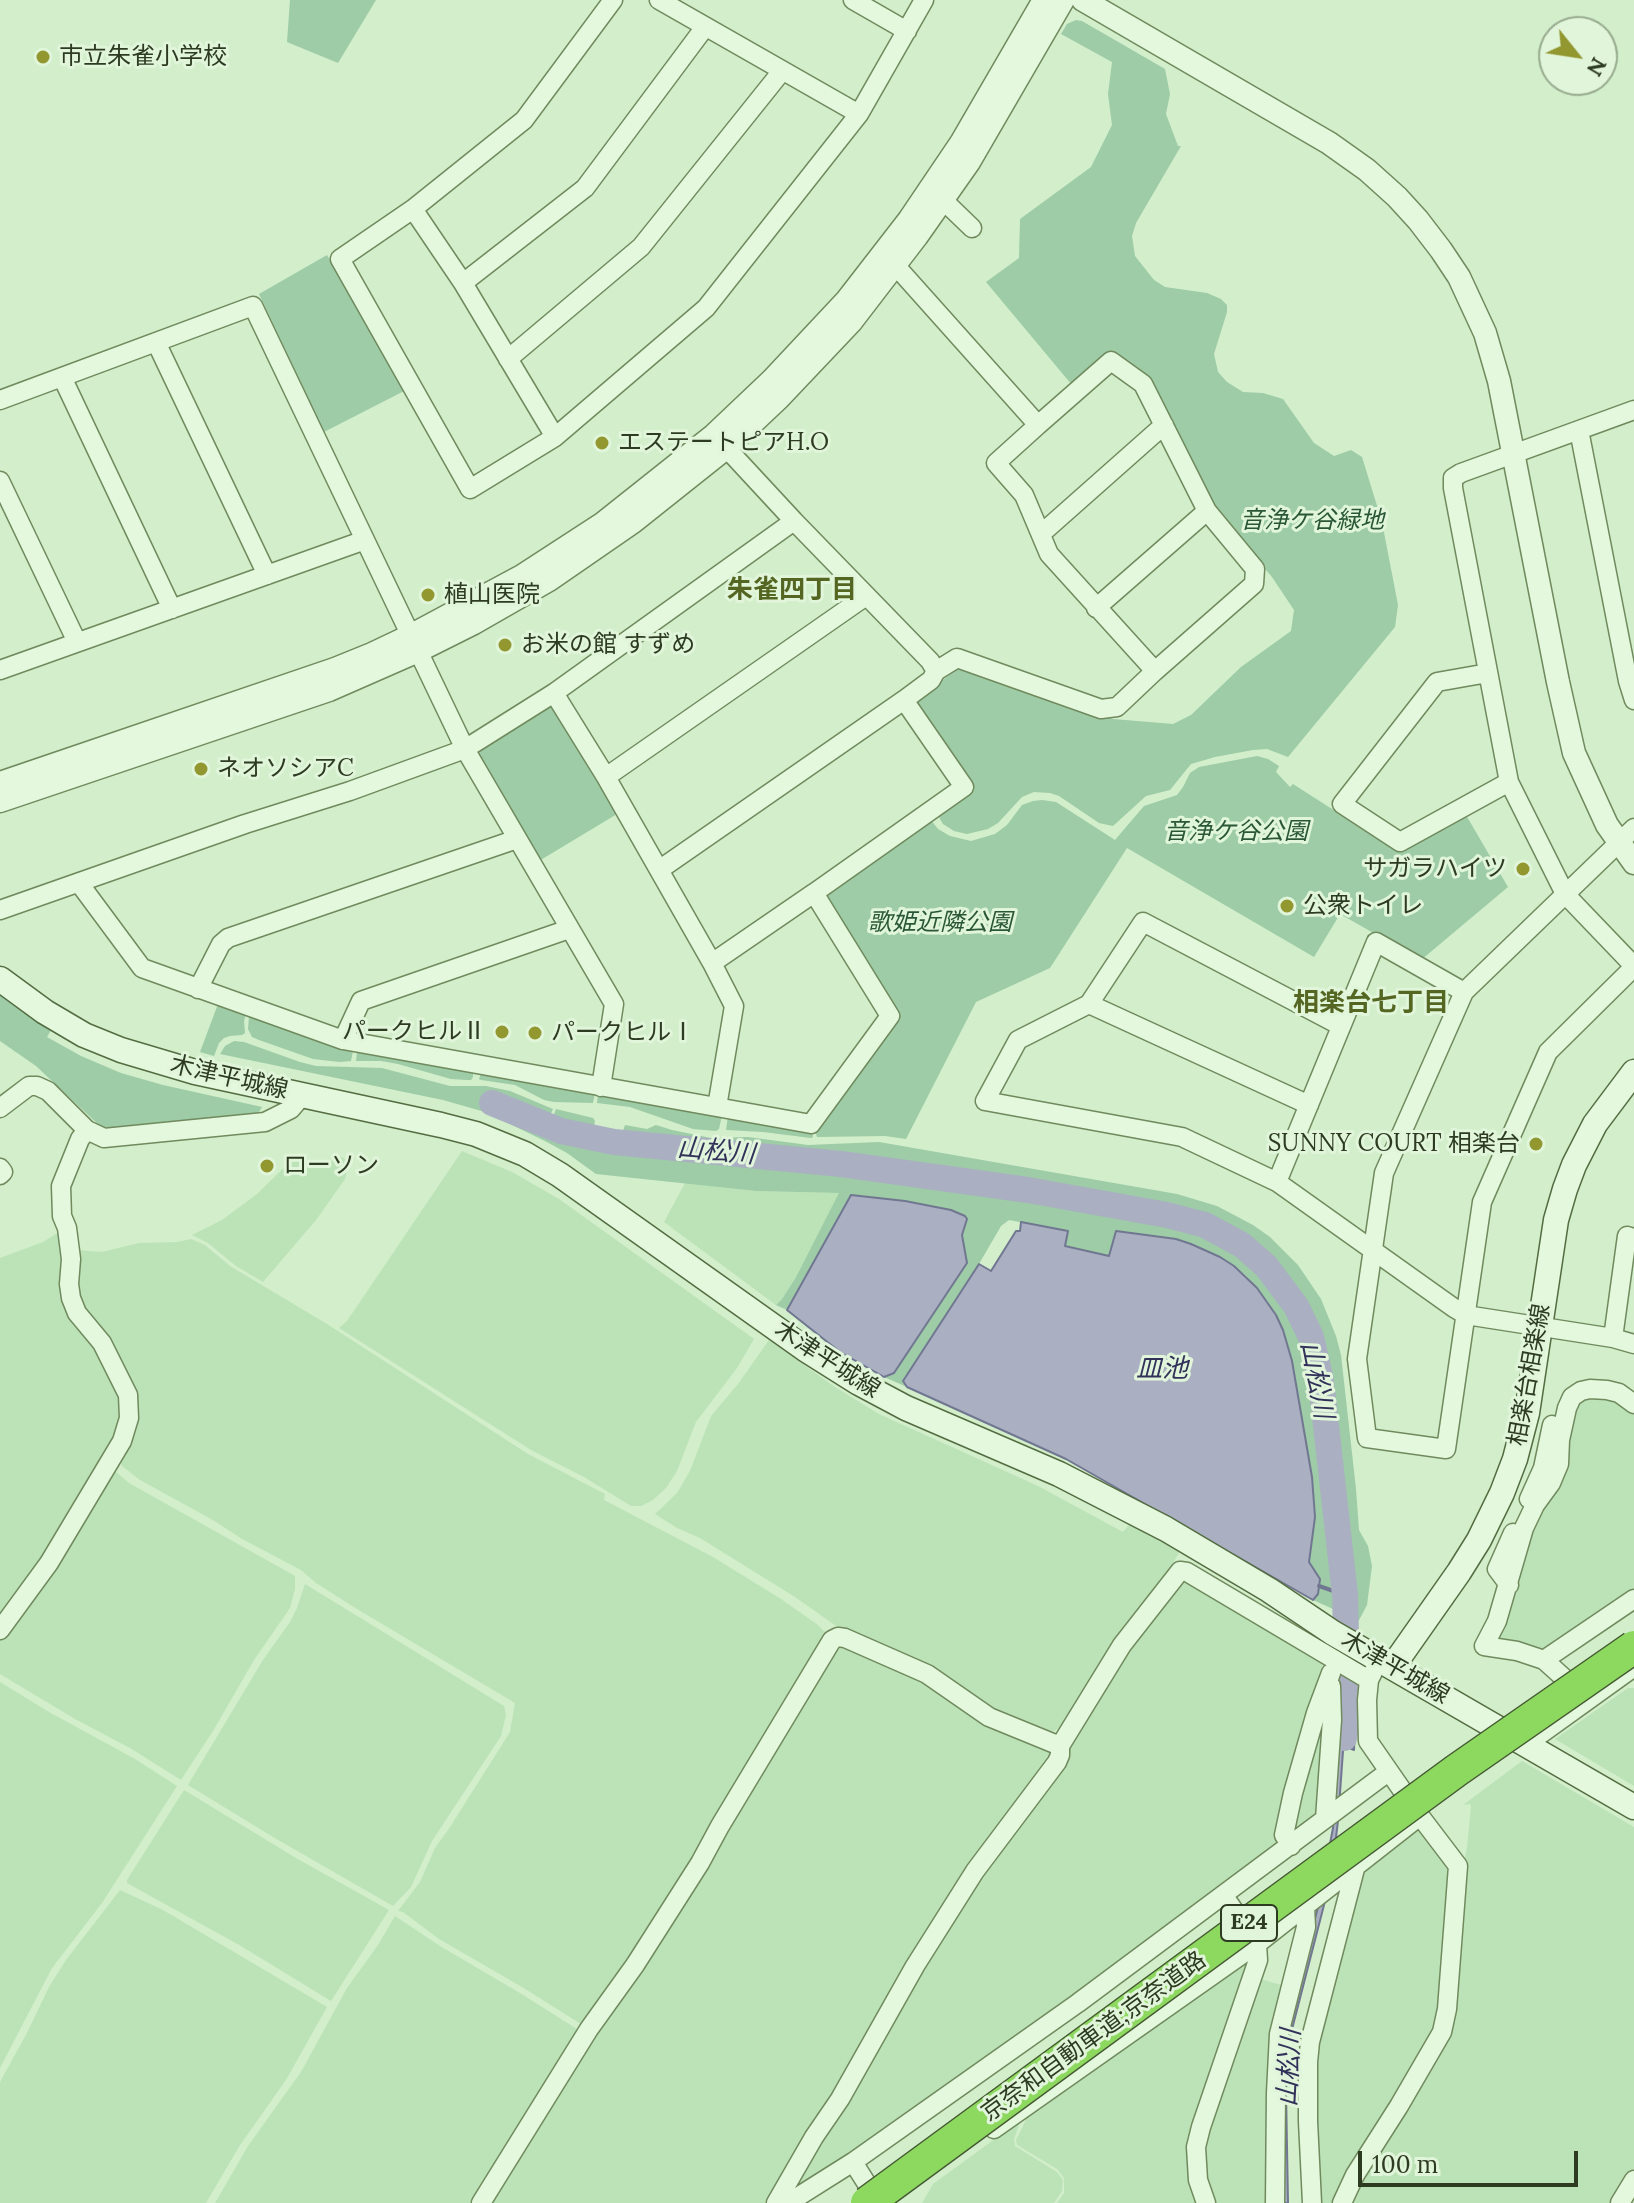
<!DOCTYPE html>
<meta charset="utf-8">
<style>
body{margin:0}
#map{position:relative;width:1634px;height:2203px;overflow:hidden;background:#d2eeca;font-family:Lora,serif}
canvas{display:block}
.north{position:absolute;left:1538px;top:16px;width:80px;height:80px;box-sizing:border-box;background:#e0f5d9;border:2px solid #98ab8f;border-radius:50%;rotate:120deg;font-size:22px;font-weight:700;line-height:32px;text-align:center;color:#2d3b21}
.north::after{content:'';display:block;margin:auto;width:28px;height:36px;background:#929730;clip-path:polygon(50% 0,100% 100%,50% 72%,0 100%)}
.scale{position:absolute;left:1358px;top:2151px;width:220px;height:36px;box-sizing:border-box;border:4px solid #2d3b21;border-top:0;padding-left:10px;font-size:24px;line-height:28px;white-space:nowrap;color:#2d3b21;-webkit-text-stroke:6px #e0f5d9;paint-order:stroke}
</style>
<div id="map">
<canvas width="1634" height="2203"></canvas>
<div class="north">N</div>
<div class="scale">100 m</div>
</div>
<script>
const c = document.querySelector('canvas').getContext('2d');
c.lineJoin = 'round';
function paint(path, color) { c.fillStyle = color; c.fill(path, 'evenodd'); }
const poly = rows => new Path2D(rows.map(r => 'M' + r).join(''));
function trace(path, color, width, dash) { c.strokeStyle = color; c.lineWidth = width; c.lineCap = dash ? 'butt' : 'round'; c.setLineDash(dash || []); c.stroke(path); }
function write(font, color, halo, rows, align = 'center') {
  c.font = font + ' Lora,"Noto Sans JP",serif'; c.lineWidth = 6; c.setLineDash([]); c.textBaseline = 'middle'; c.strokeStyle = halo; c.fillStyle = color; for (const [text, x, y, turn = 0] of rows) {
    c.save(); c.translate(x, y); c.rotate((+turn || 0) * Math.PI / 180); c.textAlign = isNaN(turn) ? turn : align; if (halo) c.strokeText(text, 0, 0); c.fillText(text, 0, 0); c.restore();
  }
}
const farmland = poly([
 [462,1151,512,1172,559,1199,754,1339,737,1368,696,1422,677,1471,666,1488,653,1500,641,1506,631,1506,584,1477,531,1450,339,1328,347,1321],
 [297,1155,306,1160,324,1164,341,1157,349,1161,345,1179,316,1220,263,1282,236,1266,208,1243,192,1235,222,1220,257,1194],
 [685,1183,756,1191,840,1193,796,1277,782,1299,776,1305,664,1222],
 [62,1230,65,1284,126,1400,120,1436,0,1624,0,1258,43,1242],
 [191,1239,205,1245,230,1266,327,1324,528,1454,605,1494,604,1500,713,1557,781,1599,818,1625,828,1635,694,1864,584,2026,522,1987,439,1939,403,1912,398,1911,420,1882,435,1848,450,1827,510,1732,515,1703,357,1609,316,1583,301,1570,242,1539,213,1520,140,1480,122,1466,120,1460,135,1417,76,1297,75,1250,102,1252,139,1243,177,1242],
 [769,1340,835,1387,879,1414,1038,1486,1123,1532,1131,1522,1180,1551,1157,1590,1067,1724,1050,1733,994,1710,932,1668,848,1630,839,1628,795,1597,700,1538,677,1528,655,1514,677,1493,690,1471,711,1416,738,1384],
 [1604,1394,1634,1409,1634,1590,1543,1651,1498,1644,1496,1636,1518,1569,1578,1399],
 [110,1467,129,1483,295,1576,295,1589,290,1608,254,1660,213,1731,181,1780,130,1748,75,1719,0,1674,0,1637],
 [1184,1576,1322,1660,1323,1676,1281,1845,835,2168,780,2201,923,1962,1104,1681],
 [305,1584,504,1706,506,1715,501,1736,432,1841,411,1887,393,1906,273,1837,188,1785,263,1660,290,1622,297,1608],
 [835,1642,844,1642,1055,1749,771,2203,485,2203],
 [0,1682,49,1712,135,1759,177,1786,102,1903,52,1968,0,2068],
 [1628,1688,1634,1688,1634,1786,1555,1739],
 [1328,1695,1323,1805,1313,1821,1301,1830,1291,1823],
 [1522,1761,1634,1827,1634,2168,1614,2203,1350,2203,1356,2188,1436,2057,1462,1870,1467,1848,1471,1806,1470,1804,1463,1805],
 [184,1790,296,1858,389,1910,331,2001,241,1946,127,1883,127,1880],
 [1420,1826,1455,1874,1437,2033,1336,2203,1315,2203,1314,2041,1359,1878,1370,1863],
 [120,1890,163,1910,327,2007,286,2080,240,2145,206,2203,0,2203,0,2082,27,2033,49,1987,66,1960],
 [395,1916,440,1946,520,1993,580,2031,475,2203,215,2203,248,2146,301,2072,347,1988,378,1945],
 [1247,1957,1252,1961,1200,2118,1202,2203,1057,2203,1064,2193,1064,2178,1057,2169,1017,2145,1016,2140,1028,2116],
 [1257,1978,1285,1986,1269,2203,1210,2203,1200,2151],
 [1021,2120,1014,2139,1015,2146,1057,2172,1063,2180,1062,2191,1054,2203,922,2203,933,2184]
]);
const green = poly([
 [290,0,376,0,338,63,287,42],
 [1076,20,1082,21,1165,69,1170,94,1166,114,1178,146,1181,146,1136,223,1132,236,1135,256,1154,280,1165,287,1207,293,1221,299,1227,305,1227,312,1214,354,1218,372,1227,382,1243,392,1263,393,1283,399,1314,443,1334,456,1351,450,1362,457,1382,522,1398,605,1395,627,1288,757,1267,749,1253,750,1215,757,1191,764,1170,790,1146,796,1113,826,1099,823,1059,796,1050,793,1034,792,1022,797,998,823,988,829,967,834,954,831,943,824,937,814,974,789,917,706,918,697,957,670,967,667,1113,719,1173,724,1191,715,1241,667,1291,631,1294,610,1272,577,1214,509,1150,378,1112,352,1072,385,986,282,1019,258,1020,219,1091,167,1112,125,1108,94,1112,62,1061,34,1067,24],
 [327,255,406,390,324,432,259,294],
 [545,704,555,706,617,814,539,861,478,758,480,749],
 [1257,756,1268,759,1279,766,1276,772,1290,787,1293,784,1399,852,1466,815,1508,887,1421,960,1340,914,1314,957,1127,848,1050,968,976,1002,906,1139,885,1136,817,1137,815,1131,898,1017,826,900,828,890,930,819,938,829,950,836,971,841,995,834,1007,825,1022,805,1033,801,1042,800,1056,802,1115,840,1144,806,1177,795,1183,787,1190,773,1199,767],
 [0,995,51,1030,47,1037,81,1056,121,1073,163,1085,262,1107,259,1112,254,1114,109,1129,100,1126,36,1066,0,1041],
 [218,1004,246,1014,244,1021,245,1033,242,1035,230,1036,224,1038,219,1043,214,1056,200,1052],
 [249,1016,338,1048,353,1051,351,1061,340,1062,313,1059,259,1040,252,1037,248,1029],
 [234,1041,244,1042,300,1062,316,1066,382,1068,450,1086,486,1086,510,1091,553,1109,549,1118,491,1096,487,1107,560,1136,626,1150,844,1171,1033,1199,1033,1202,1046,1204,1051,1202,1170,1223,1189,1228,1223,1242,1252,1263,1277,1290,1295,1320,1302,1337,1311,1372,1335,1569,1335,1584,1339,1609,1333,1609,1313,1600,1318,1594,1309,1563,1315,1517,1312,1477,1292,1361,1283,1330,1267,1301,1246,1276,1234,1266,1206,1250,1176,1239,1116,1231,1109,1256,1064,1246,1067,1231,1009,1220,1001,1226,979,1264,903,1381,907,1387,884,1377,894,1373,967,1264,962,1234,967,1220,965,1216,951,1210,905,1201,851,1195,787,1310,776,1305,782,1299,796,1277,839,1193,756,1191,596,1174,567,1153,545,1141,485,1112,443,1100,220,1054,225,1046],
 [357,1051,473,1072,473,1077,471,1080,467,1080,451,1079,398,1064,381,1061,356,1061],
 [481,1073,595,1093,593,1103,554,1102,544,1100,515,1085,481,1080,479,1079],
 [598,1094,722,1115,719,1129,716,1131,693,1129,630,1107,597,1103],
 [556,1109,593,1118,595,1121,594,1126,622,1134,625,1125,647,1129,656,1125,672,1130,711,1138,748,1137,808,1145,879,1142,1177,1194,1217,1206,1253,1225,1270,1237,1298,1265,1321,1299,1336,1336,1341,1355,1356,1489,1359,1530,1368,1546,1372,1566,1367,1605,1358,1622,1355,1620,1352,1588,1354,1567,1352,1567,1322,1350,1309,1313,1289,1279,1276,1264,1247,1239,1212,1220,1175,1208,878,1159,877,1161,627,1137,585,1129,552,1120],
 [728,1116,812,1130,813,1137,811,1138,763,1132,726,1130]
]);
const water = poly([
 [851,1195,905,1201,951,1210,965,1216,967,1219,962,1235,967,1263,894,1373,884,1377,840,1352,787,1310,851,1195],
 [1021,1222,1068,1231,1065,1246,1109,1256,1116,1231,1176,1239,1191,1244,1220,1257,1234,1266,1257,1288,1276,1315,1283,1330,1292,1361,1312,1477,1315,1517,1309,1562,1320,1579,1318,1594,1313,1600,1066,1459,907,1387,903,1381,979,1264,991,1271,1016,1231,1020,1231,1021,1222],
 [1356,1704,1354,1750,1345,1746,1343,1751,1338,1821,1333,1862,1324,1905,1290,2037,1286,2091,1288,2203,1284,2203,1282,2096,1286,2036,1318,1907,1333,1828,1340,1706,1356,1704]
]);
const stream = poly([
 [1319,1586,1345,1595]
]);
const river = poly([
 [492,1103,561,1131,614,1142,841,1164,1028,1190,1167,1215,1205,1225,1242,1245,1266,1266,1296,1306,1311,1337,1321,1381,1345,1595,1348,1715,1344,1738]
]);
const minor = poly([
 [613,0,524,120,413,209,340,259,470,489,555,437,706,308,859,114,924,0],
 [659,0,859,114],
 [853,0,907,31],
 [943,200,972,228],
 [413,209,463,283,555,437],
 [895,265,1038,425,996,463,1024,495,1049,554,1155,671,1117,707,1101,709,957,658,936,671],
 [463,283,585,188,705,27],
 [156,342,267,575],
 [508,359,641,247,782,71],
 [62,377,172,609],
 [0,400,253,306,465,749,614,1004,601,1087],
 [1634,410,1461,473,1453,478,1453,488,1509,782,1565,894,1634,966],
 [1038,425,1111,361,1143,384,1207,511,1255,569,1254,584,1155,671],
 [1579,430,1628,681,1634,700],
 [0,481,77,642],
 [1041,534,1164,425],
 [1096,608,1207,511],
 [0,670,365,540],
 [1488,673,1437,682,1342,804,1400,842,1509,782],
 [554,693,606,777,712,963,734,1006,717,1107],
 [606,777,866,596],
 [1634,828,1464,992,1384,1173,1357,1359,1367,1438,1446,1449,1482,1202,1548,1052,1634,967],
 [659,870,904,700],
 [79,883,142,968,343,1040,811,1124,890,1016,814,893,964,787,904,700,931,680,936,671,930,661,794,521,718,439],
 [0,910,245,824,350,791,465,749,554,693,794,521],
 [712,963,814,893],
 [198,989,221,944,228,938,517,839],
 [1089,1004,1309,1105],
 [1341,1026,1143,922,1089,1004,1018,1040,985,1101,1182,1137,1277,1182,1454,1308,1466,1315,1613,1338,1627,1236,1634,1238],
 [343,1040,361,1001,569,929],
 [0,1108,29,1086,37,1086,48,1091,87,1130,104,1138,265,1122,291,1109,303,1095],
 [0,1168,3,1172,0,1175],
 [1277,1182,1376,942,1464,992],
 [1613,1338,1634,1344],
 [1529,1499,1543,1468,1552,1425],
 [1509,1585,1497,1569,1513,1533],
 [0,1630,49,1563,122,1441,129,1418,128,1395,102,1343,77,1313,71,1298,69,1284,71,1259,67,1228,62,1216,61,1186,80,1139,87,1130],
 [1544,1660,1517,1651,1484,1646,1497,1621,1524,1528,1535,1505,1551,1483,1559,1464,1560,1440,1567,1408,1572,1397,1581,1391,1590,1389,1607,1390,1619,1393,1634,1404],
 [1581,1703,1564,1678,1544,1660,1634,1599],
 [1527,1744,1634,1667],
 [1325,1819,1332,1720,1331,1686],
 [1291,1846,1284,1835,1293,1793,1316,1713,1331,1673],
 [994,2129,1257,1944,1420,1816,1368,1741,1367,1700,1369,1680,1373,1672],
 [853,2162,879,2203],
 [481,2203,589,2029,635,1965,700,1863,720,1826,832,1640,838,1637,845,1638,927,1674,989,1717,1060,1746,1122,1645,1180,1571,1187,1572,1369,1680],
 [776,2203,814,2137,840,2099,915,1966,975,1871,1057,1762,1060,1755,1060,1746],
 [788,2203,853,2162,1078,2003,1388,1772],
 [1206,2203,1198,2180,1196,2147,1201,2127,1258,1960,1257,1944,1224,1896],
 [1275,2203,1276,2093,1279,2034,1306,1927,1305,1907],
 [1312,2203,1308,2121,1308,2062,1310,2042,1356,1865],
 [1342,2203,1355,2175,1399,2106,1442,2032,1447,2009,1458,1866,1420,1816],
 [1620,2203,1634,2180]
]);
const tertiary = poly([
 [1083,0,1329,143,1367,170,1397,197,1418,220,1441,250,1459,277,1485,333,1499,381,1558,682,1574,753,1607,825,1634,863],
 [0,783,335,669,372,654,410,636,522,576,602,524,714,435,772,380,847,300,909,220,961,143,1044,0],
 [0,801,329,690,418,651,474,623,549,580,633,522,726,448,779,398,851,322,917,236,969,162,1063,0]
]);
const secondary = poly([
 [0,979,45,1012,84,1035,121,1050,195,1072,441,1125,476,1134,525,1154,560,1175,805,1349,859,1383,906,1408,1059,1474,1166,1529,1269,1590,1333,1633,1634,1807],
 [1393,1666,1459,1572,1479,1540,1502,1493,1515,1459,1527,1413,1556,1220,1565,1189,1574,1165,1595,1124,1634,1072]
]);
const motorwayBridge = poly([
 [867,2203,1457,1770,1634,1647]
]);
const markers = [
 [43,57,8,"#929730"],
 [602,443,8,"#929730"],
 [428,595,8,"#929730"],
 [505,645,8,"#929730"],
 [201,769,8,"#929730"],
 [1523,869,8,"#929730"],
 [1287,906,8,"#929730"],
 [502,1032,8,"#929730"],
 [535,1033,8,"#929730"],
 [1536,1144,8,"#929730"],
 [267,1166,8,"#929730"]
];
const shields = [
 [1249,1923,56]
];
const shieldNames = [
 ["E24",1249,1923]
];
const poiNames = [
 ["市立朱雀小学校",59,57],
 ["エステートピアH.O",618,443],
 ["植山医院",444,595],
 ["お米の館 すずめ",521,645],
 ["ネオソシアC",217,769],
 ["サガラハイツ",1507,869,"right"],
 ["公衆トイレ",1303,906],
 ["パークヒルⅡ",486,1032,"right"],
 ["パークヒルⅠ",551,1033],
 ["SUNNY COURT 相楽台",1520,1144,"right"],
 ["ローソン",283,1166]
];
const parkNames = [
 ["音浄ケ谷緑地",1312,521],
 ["音浄ケ谷公園",1236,832],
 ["歌姫近隣公園",940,923]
];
const streetNames = [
 ["木津平城線",229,1078,13],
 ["木津平城線",827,1360,33],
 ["相楽台相楽線",1530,1375,-80],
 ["木津平城線",1395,1668,30],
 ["京奈和自動車道;京奈道路",1094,2037,-36]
];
const neighbourhoodNames = [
 ["朱雀四丁目",792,591],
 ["相楽台七丁目",1371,1004]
];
const waterNames = [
 ["山松川",716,1152,5],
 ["皿池",1162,1370],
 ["山松川",1316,1380,79],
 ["山松川",1290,2068,-87]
];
paint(farmland, '#bce3b7');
paint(green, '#9dcca6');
paint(water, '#aab0c2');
trace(water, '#717791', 2);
trace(stream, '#717791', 4);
trace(river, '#aab0c2', 26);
trace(minor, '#708a5e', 21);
trace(tertiary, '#708a5e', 25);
trace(secondary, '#546c41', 27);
trace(minor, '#e4f8dd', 18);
trace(tertiary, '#e4f8dd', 22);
trace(secondary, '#e4f8dd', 24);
trace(motorwayBridge, '#445832', 35, []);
trace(motorwayBridge, '#8dd85f', 32);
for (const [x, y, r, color] of markers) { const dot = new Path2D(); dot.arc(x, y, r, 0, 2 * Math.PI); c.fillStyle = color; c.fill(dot); trace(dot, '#e0f5d9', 3); }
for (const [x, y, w] of shields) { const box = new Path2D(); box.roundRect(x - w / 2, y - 18, w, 36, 6); c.fillStyle = '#e0f5d9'; c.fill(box); trace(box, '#2d3b21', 2); }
write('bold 22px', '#2d3b21', null, shieldNames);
write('24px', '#2d3b21', '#e0f5d9', poiNames, 'left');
write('italic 24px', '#295737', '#e0f5d9', parkNames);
write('24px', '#2d3b21', '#e0f5d9', streetNames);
write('bold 26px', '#546622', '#e0f5d9', neighbourhoodNames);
write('italic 26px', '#31315a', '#e0f5d9', waterNames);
</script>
